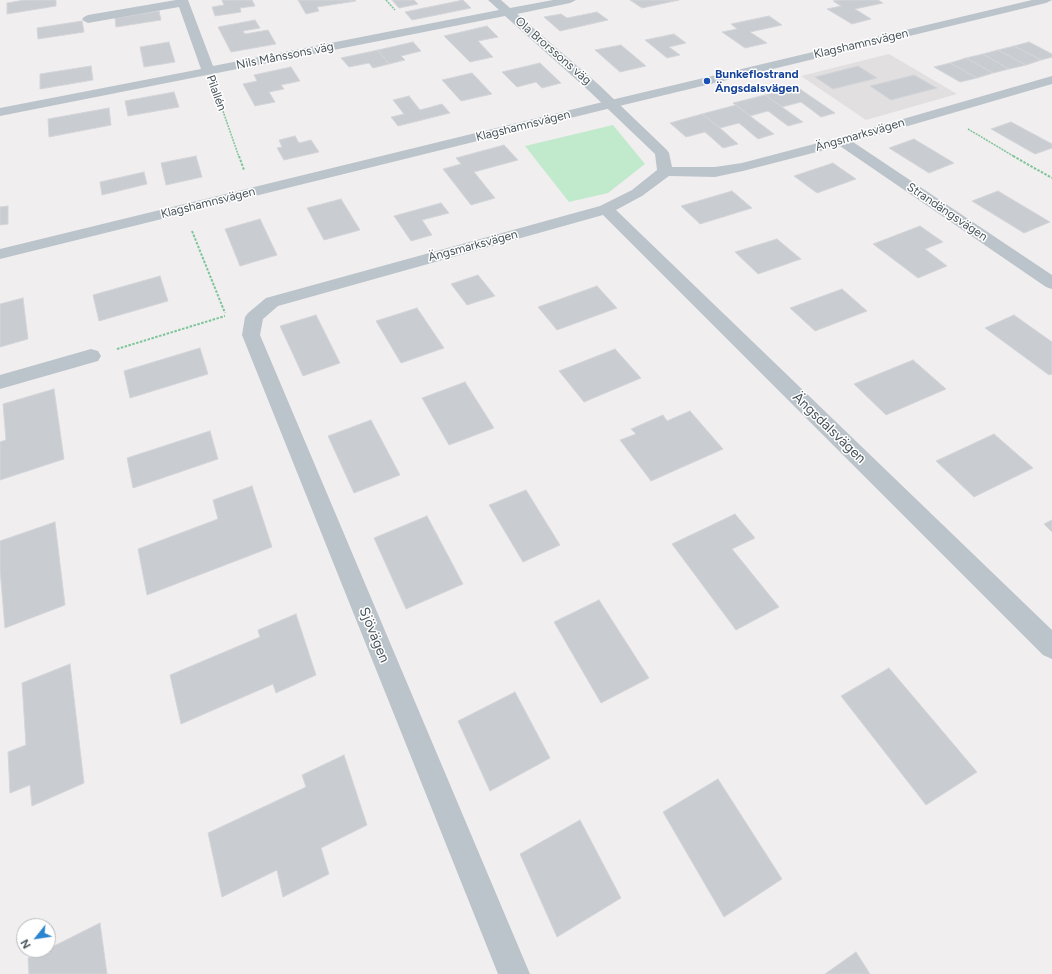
<!DOCTYPE html>
<meta charset="utf-8">
<style>
body{margin:0}
#map{position:relative;width:1052px;height:974px;overflow:hidden;background:#f1eeef;font-family:Figtree,sans-serif}
canvas{display:block}
.north{position:absolute;left:16px;top:918px;width:40px;height:40px;box-sizing:border-box;background:#fff;border:1px solid #b6babd;border-radius:50%;rotate:240deg;font-size:11px;font-weight:700;line-height:16px;text-align:center;color:#48535a}
.north::after{content:'';display:block;margin:auto;width:14px;height:18px;background:#2a84cf;clip-path:polygon(50% 0,100% 100%,50% 72%,0 100%)}
</style>
<div id="map">
<canvas width="1052" height="974"></canvas>
<div class="north">N</div>
</div>
<script>
const c = document.querySelector('canvas').getContext('2d');
c.lineJoin = 'round';
function paint(path, color) { c.fillStyle = color; c.fill(path, 'evenodd'); }
const poly = rows => new Path2D(rows.map(r => 'M' + r).join(''));
function trace(path, color, width, dash) { c.strokeStyle = color; c.lineWidth = width; c.lineCap = dash ? 'butt' : 'round'; c.setLineDash(dash || []); c.stroke(path); }
function write(font, color, halo, rows, align = 'center') {
  c.font = font + ' Figtree,sans-serif'; c.lineWidth = 3; c.setLineDash([]); c.textBaseline = 'middle'; c.strokeStyle = halo; c.fillStyle = color; for (const [text, x, y, turn = 0] of rows) {
    c.save(); c.translate(x, y); c.rotate((+turn || 0) * Math.PI / 180); c.textAlign = isNaN(turn) ? turn : align; if (halo) c.strokeText(text, 0, 0); c.fillText(text, 0, 0); c.restore();
  }
}
const education = poly([
 [889,54,957,94,866,120,801,76]
]);
const green = poly([
 [613,125,645,164,608,193,569,202,525,146]
]);
const building = poly([
 [25,0,56,0,56,6,7,14,7,3,25,0],
 [222,0,252,0,255,6,240,8,241,12,215,16,212,7,224,5,222,0],
 [298,0,355,0,356,1,317,7,319,11,306,14,298,0],
 [392,0,414,0,418,4,399,8,392,0],
 [463,0,471,8,412,20,405,12,463,0],
 [630,0,679,0,642,8,630,0],
 [839,0,878,0,883,3,855,9,871,19,852,24,827,9,841,6,833,1,839,0],
 [159,11,161,20,116,27,115,18,159,11],
 [597,12,608,20,560,31,544,17,561,14,567,18,597,12],
 [769,16,782,25,750,32,767,43,745,48,722,32,737,29,731,24,769,16],
 [255,20,260,28,243,31,245,34,268,30,276,44,231,52,218,27,255,20],
 [82,21,84,32,38,39,37,28,82,21],
 [487,26,498,37,478,41,493,57,470,62,444,36,487,26],
 [674,34,686,43,669,47,680,55,667,58,645,40,674,34],
 [169,42,175,62,144,67,140,47,169,42],
 [413,42,421,51,401,56,405,60,389,64,378,50,413,42],
 [1029,42,1052,54,1052,57,1041,60,1014,46,1029,42],
 [621,45,646,66,620,72,595,50,621,45],
 [1014,46,1041,60,1026,65,998,50,1014,46],
 [378,50,389,64,373,68,369,63,349,67,341,58,378,50],
 [998,50,1026,65,1009,69,983,54,998,50],
 [983,54,1009,69,993,73,966,58,983,54],
 [966,58,993,73,977,78,950,63,966,58],
 [540,63,561,83,542,88,536,82,517,87,502,72,540,63],
 [950,63,977,78,960,82,934,67,950,63],
 [91,66,93,80,40,89,40,74,91,66],
 [858,66,877,78,833,89,815,77,858,66],
 [291,67,300,81,281,85,284,89,269,92,275,102,255,106,243,84,257,81,254,75,291,67],
 [472,73,492,94,461,101,442,80,472,73],
 [914,75,937,88,891,100,870,86,914,75],
 [797,87,835,113,821,117,801,102,782,107,765,95,797,87],
 [174,92,179,107,128,116,125,101,174,92],
 [765,95,782,107,803,122,788,126,768,111,750,116,733,103,765,95],
 [409,96,420,110,442,104,450,113,398,126,391,117,404,114,393,100,409,96],
 [736,105,750,116,774,134,758,139,739,123,720,128,702,114,736,105],
 [109,108,111,125,49,137,48,119,109,108],
 [702,114,720,128,738,144,723,148,705,132,686,137,670,123,702,114],
 [1011,122,1052,144,1052,148,1035,154,991,129,1011,122],
 [295,136,299,143,311,140,319,152,284,160,277,148,282,147,279,140,295,136],
 [914,139,954,163,929,173,889,148,914,139],
 [504,145,518,160,474,172,495,198,471,205,443,169,461,164,456,158,504,145],
 [196,156,202,177,166,185,161,163,196,156],
 [833,163,856,179,817,193,794,176,833,163],
 [144,172,147,184,102,195,100,182,144,172],
 [732,191,752,208,700,224,681,206,732,191],
 [998,191,1050,222,1024,233,972,201,998,191],
 [341,199,360,230,324,240,307,208,341,199],
 [441,203,449,213,422,220,432,235,411,241,394,216,441,203],
 [8,206,8,224,0,225,0,207,8,206],
 [260,219,277,255,240,266,225,229,260,219],
 [920,226,943,242,925,249,947,266,918,278,873,244,920,226],
 [777,239,801,259,758,274,735,252,777,239],
 [478,275,495,296,467,305,451,284,478,275],
 [160,276,168,301,99,321,93,295,160,276],
 [597,286,617,308,557,330,538,307,597,286],
 [842,289,867,311,815,331,790,308,842,289],
 [23,298,28,339,0,347,0,304,23,298],
 [417,308,444,348,401,363,376,321,417,308],
 [316,315,340,363,303,376,280,326,316,315],
 [1014,315,1052,342,1052,374,1049,375,985,328,1014,315],
 [200,348,208,374,130,398,124,371,200,348],
 [615,349,641,378,584,402,559,371,615,349],
 [913,360,946,389,886,415,854,384,913,360],
 [465,382,494,428,449,445,422,398,465,382],
 [54,389,64,459,0,480,0,442,6,440,3,404,54,389],
 [690,411,723,449,651,481,620,440,636,434,631,429,663,415,667,421,690,411],
 [371,420,400,475,354,493,328,436,371,420],
 [210,431,218,459,133,488,127,458,210,431],
 [994,434,1033,468,974,497,936,461,994,434],
 [252,486,272,547,147,595,138,549,218,519,213,500,252,486],
 [526,490,560,545,523,562,489,505,526,490],
 [735,514,755,538,732,549,779,607,736,630,672,544,735,514],
 [427,516,463,584,406,609,374,538,427,516],
 [1052,520,1052,532,1044,524,1052,520],
 [55,522,65,605,5,628,0,569,0,541,55,522],
 [599,600,649,678,601,703,554,622,599,600],
 [296,614,316,675,276,693,273,684,181,724,170,675,260,637,258,630,296,614],
 [70,664,84,783,32,806,30,785,10,793,8,752,26,745,22,683,70,664],
 [889,668,977,772,926,805,841,696,889,668],
 [515,692,550,758,490,791,458,721,515,692],
 [344,755,367,825,321,848,329,874,283,897,277,870,222,897,208,833,306,787,302,775,344,755],
 [718,779,782,879,724,917,663,812,718,779],
 [580,820,621,898,557,937,520,854,580,820],
 [100,923,107,974,29,974,28,958,48,950,48,949,100,923],
 [856,952,870,974,825,974,856,952]
]);
const pathFar1 = poly([
 [386,0,395,10],
 [217,94,239,157],
 [968,129,1015,157]
]);
const path = poly([
 [239,156,244,170],
 [1013,156,1052,178],
 [192,231,225,313],
 [117,349,225,316]
]);
const minor = poly([
 [176,0,188,0,213,66,499,10,488,0,501,0,510,8,553,0,576,0,570,3,517,14,598,84,667,150,669,153,672,167,715,167,742,163,837,138,1052,76,1052,84,853,142,1052,275,1052,289,1046,287,840,146,743,171,715,177,669,176,642,196,616,210,1052,630,1052,659,1043,655,603,215,278,306,263,319,260,335,530,974,498,974,242,335,245,317,248,313,266,298,600,206,632,190,657,170,655,154,588,90,505,16,0,116,0,108,201,69,179,7,88,23,84,21,82,19,84,17,88,15,176,0],
 [91,349,98,351,101,356,98,361,0,389,0,375,91,349]
]);
const tertiary = poly([
 [1032,0,1052,0,1046,3,611,108,0,259,0,249,611,100,1032,0]
]);
const markers = [
 [707,81,4,"#1a4fb4"]
];
const farStreetnames = [
 ["Klagshamnsvägen",861,44,-13],
 ["Ola Brorssons väg",553,51,41],
 ["Nils Månssons väg",285,56,-11],
 ["Pilallén",216,93,70],
 ["Klagshamnsvägen",523,126,-14],
 ["Ängsmarksvägen",860,135,-16],
 ["Klagshamnsvägen",208,203,-14],
 ["Strandängsvägen",947,212,34],
 ["Ängsmarksvägen",473,246,-15]
];
const farTransitnames = [
 ["Bunkeflostrand",715,74],
 ["Ängsdalsvägen",715,88]
];
const streetNames = [
 ["Ängsdalsvägen",829,428,44],
 ["Sjövägen",374,635,68]
];
paint(education, '#e1dfe0');
paint(green, '#c1eacc');
paint(building, '#c9ccd0');
trace(building, '#d3d5d9', 1);
trace(pathFar1, '#7cc599', 1.5, [2, 1]);
trace(path, '#7cc599', 2, [2.5, 1.5]);
paint(minor, '#bbc4ca');
paint(tertiary, '#bbc4ca');
for (const [x, y, r, color] of markers) { const dot = new Path2D(); dot.arc(x, y, r, 0, 2 * Math.PI); c.fillStyle = color; c.fill(dot); trace(dot, '#fff', 1.5); }
write('12px', '#48535a', '#fff', farStreetnames);
write('bold 12px', '#164399', '#fff', farTransitnames, 'left');
write('14px', '#48535a', '#fff', streetNames);
</script>
